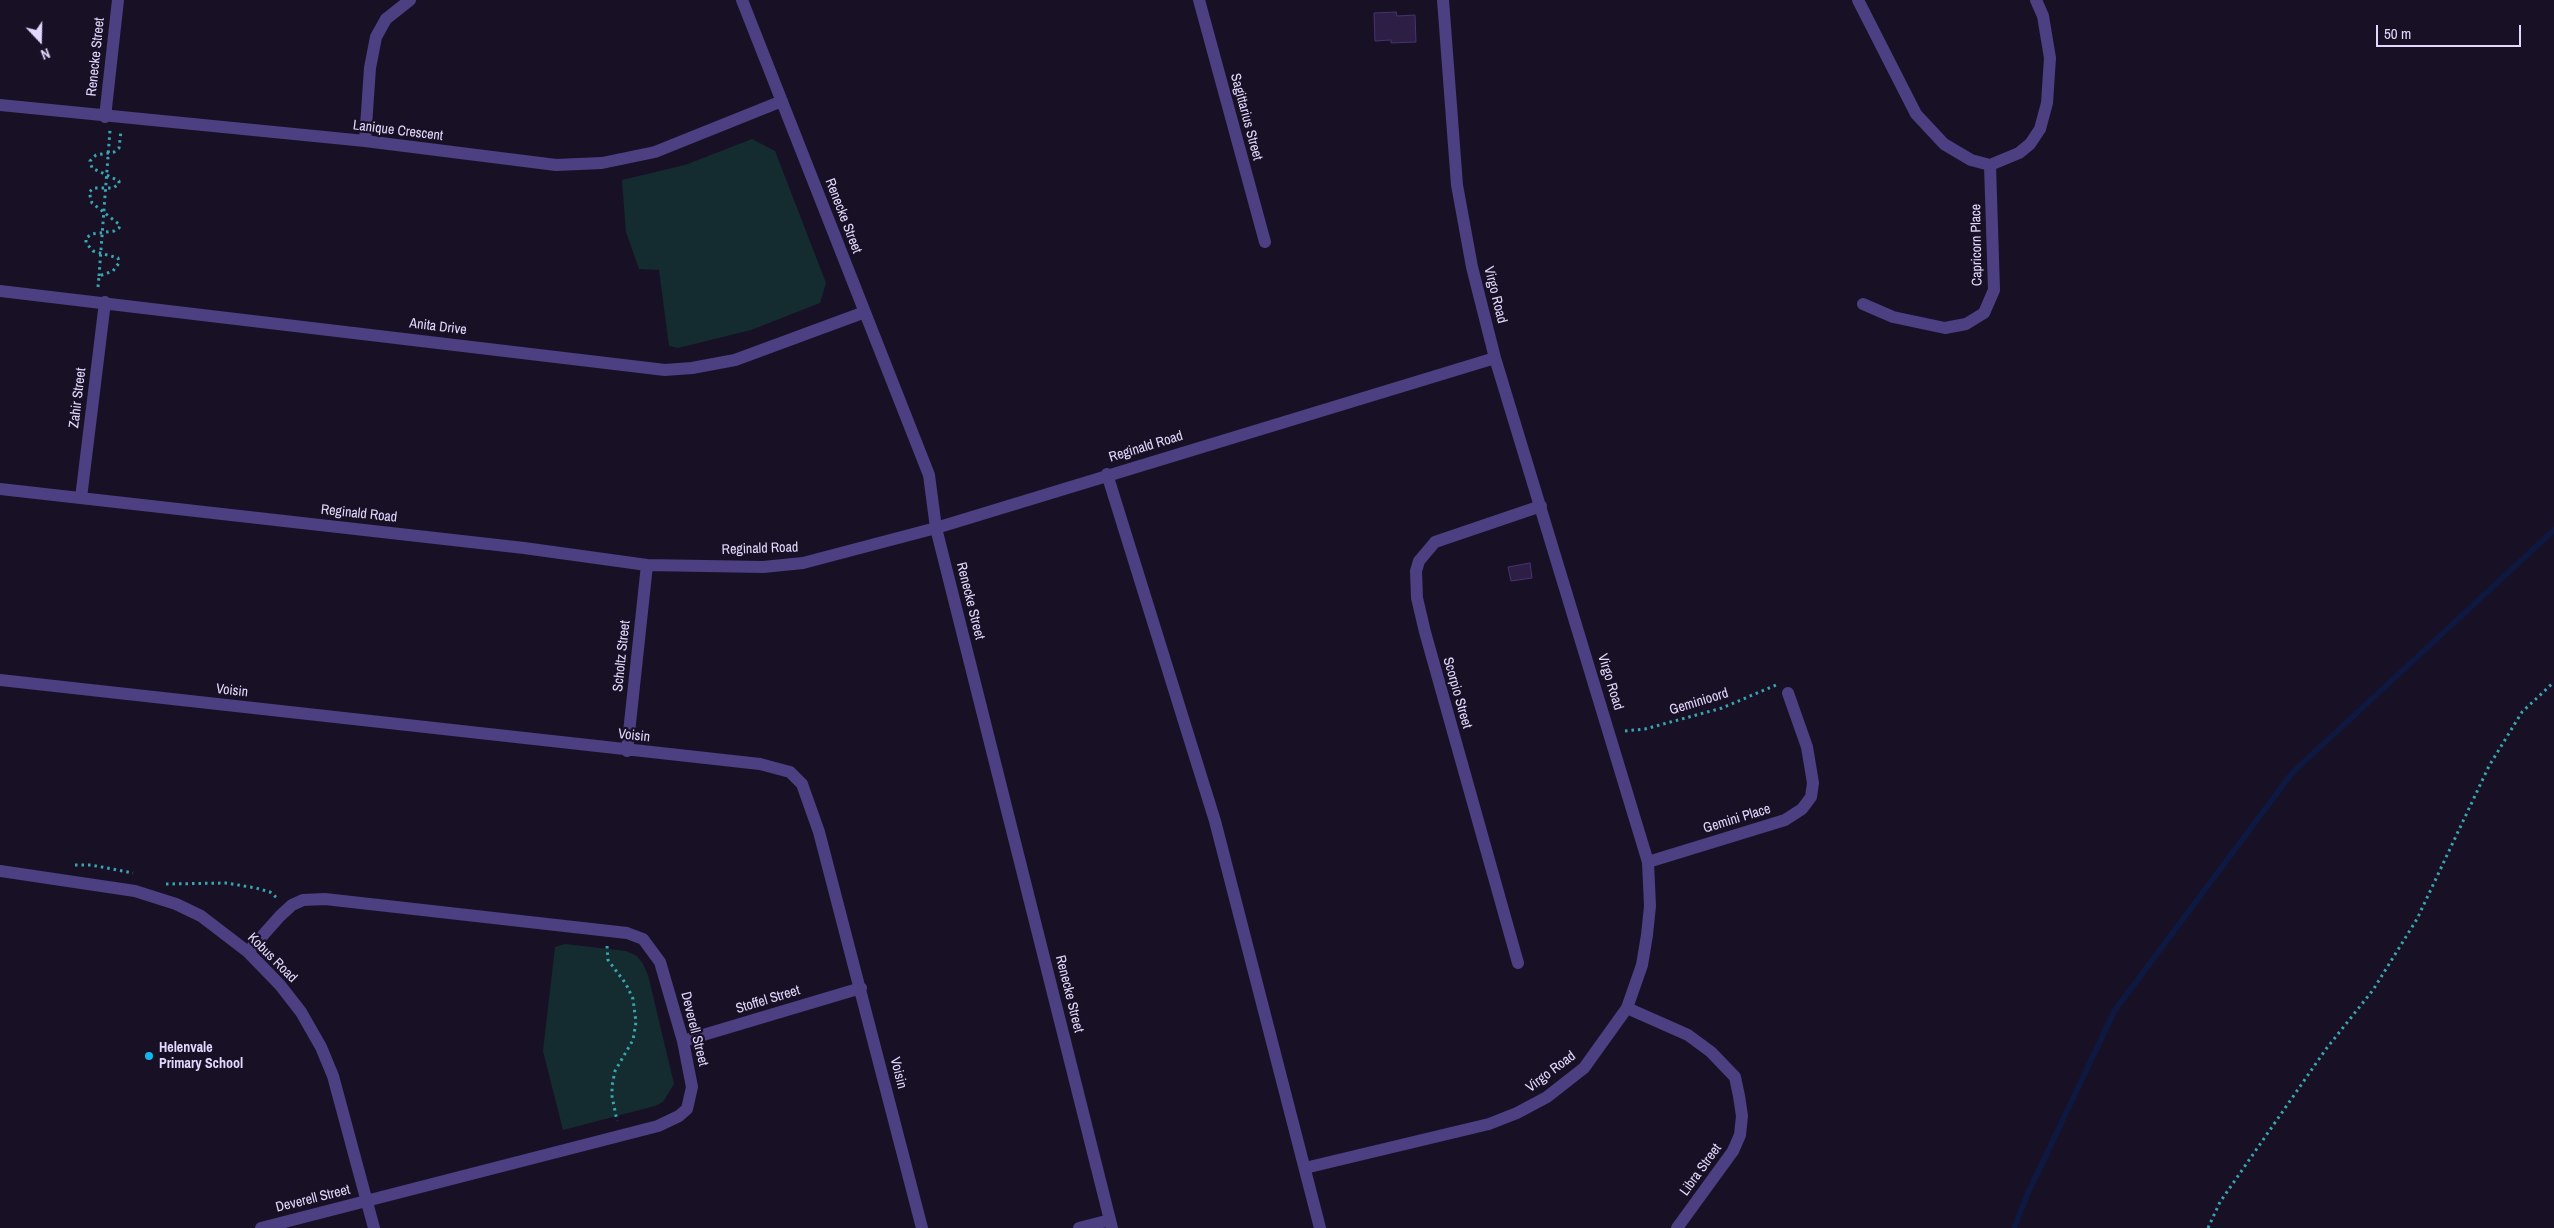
<!DOCTYPE html>
<style>
body{margin:0}
#map{position:relative;width:2554px;height:1228px;overflow:hidden;background:#181126;font-family:"Archivo Narrow",sans-serif}
canvas{display:block}
.north{position:absolute;left:15px;top:15px;width:50px;height:50px;-webkit-text-stroke:4px #181126;paint-order:stroke;rotate:159deg;font-size:14px;font-weight:700;line-height:20px;text-align:center;color:#e2d8fd}
.north::after{content:'';display:block;margin:auto;width:18px;height:22px;background:#e2d8fd;clip-path:polygon(50% 0,100% 100%,50% 72%,0 100%)}
.scale{position:absolute;left:2376px;top:25px;width:145px;height:22px;box-sizing:border-box;border:2px solid #e2d8fd;border-top:0;padding-left:6px;font-size:15px;line-height:18px;white-space:nowrap;color:#e2d8fd;-webkit-text-stroke:4px #181126;paint-order:stroke}
</style>
<div id="map">
<canvas width="2554" height="1228"></canvas>
<div class="north">N</div>
<div class="scale">50 m</div>
</div>
<script>
const c = document.querySelector('canvas').getContext('2d');
c.lineJoin = 'round';
function paint(path, color) { c.fillStyle = color; c.fill(path, 'evenodd'); }
const poly = rows => new Path2D(rows.map(r => 'M' + r).join(''));
function trace(path, color, width, dash) { c.strokeStyle = color; c.lineWidth = width; c.lineCap = dash ? 'butt' : 'round'; c.setLineDash(dash || []); c.stroke(path); }
function write(font, color, halo, rows, align = 'center') {
  c.font = font + ' "Archivo Narrow",sans-serif'; c.lineWidth = 4.5; c.setLineDash([]); c.textBaseline = 'middle'; c.strokeStyle = halo; c.fillStyle = color; for (const [text, x, y, turn = 0] of rows) {
    c.save(); c.translate(x, y); c.rotate((+turn || 0) * Math.PI / 180); c.textAlign = isNaN(turn) ? turn : align; if (halo) c.strokeText(text, 0, 0); c.fillText(text, 0, 0); c.restore();
  }
}
const green = poly([
 [752,139,775,151,826,283,820,303,751,330,678,348,669,346,659,270,639,269,626,232,622,180,685,165],
 [565,944,626,951,637,956,643,964,648,975,674,1084,663,1102,655,1106,563,1130,543,1051,555,947]
]);
const stream = poly([
 [2014,1228,2028,1193,2115,1010,2292,773,2554,530]
]);
const building = poly([
 [1396,12,1397,16,1415,15,1416,42,1391,43,1391,40,1375,41,1374,13,1396,12],
 [1530,563,1532,578,1511,581,1508,567,1530,563]
]);
const path = poly([
 [99,276,110,130],
 [98,287,99,276,113,271,119,263,118,258,93,251,86,243,86,238,92,234,114,231,119,228,120,225,92,203,89,192,94,188,113,188,119,184,119,181,92,168,90,161,96,155,114,152,119,148,121,131],
 [1625,731,1645,729,1722,708,1776,685],
 [75,865,91,865,133,873],
 [166,884,226,883,256,888,270,892,277,898],
 [607,946,608,960,626,984,633,999,636,1022,633,1040,615,1071,612,1086,612,1096,617,1121],
 [2208,1228,2220,1202,2326,1049,2373,990,2417,919,2489,766,2522,712,2554,682]
]);
const minor = poly([
 [742,0,929,475,936,528,1112,1228],
 [1199,0,1265,242],
 [1858,0,1916,114,1944,144,1971,160,1990,165,2019,153,2030,144,2040,129,2047,103,2050,58,2043,16,2036,0],
 [0,105,365,141,556,165,602,163,655,152,782,101],
 [105,117,118,0],
 [365,141,370,68,376,37,386,19,410,0],
 [0,291,665,370,692,368,735,360,865,312],
 [1863,304,1893,317,1945,328,1966,324,1984,313,1994,290,1990,165],
 [1107,474,1215,821,1320,1228],
 [0,489,524,548,647,565,763,567,803,563,936,528,1495,358],
 [81,498,105,302],
 [0,680,760,764,790,772,802,784,819,832,922,1228],
 [627,751,647,565],
 [1648,862,1785,820,1802,809,1811,797,1813,783,1807,747,1788,693],
 [0,871,135,891,176,904,201,916,248,952,280,985,301,1012,321,1047,333,1076,374,1228],
 [248,952,280,916,292,905,303,900,325,899,627,933,643,939,660,962,683,1041,692,1087,687,1109,679,1116,658,1126,261,1228],
 [1518,963,1425,632,1417,598,1416,571,1419,561,1435,542,1541,506],
 [1627,1008,1688,1035,1711,1052,1735,1077,1739,1096,1742,1116,1740,1135,1733,1151,1677,1228],
 [683,1041,861,988],
 [1305,1168,1489,1124,1517,1113,1547,1097,1584,1068,1627,1008,1642,965,1647,935,1650,906,1648,862,1495,358,1472,267,1457,185,1443,0],
 [1079,1228,1110,1220]
]);
const markers = [
 [149,1056,5,"#11b6f0"]
];
const streetNames = [
 ["Renecke Street",96,57,-84],
 ["Sagittarius Street",1246,117,75],
 ["Lanique Crescent",398,131,7],
 ["Renecke Street",843,216,69],
 ["Capricorn Place",1977,245,-91],
 ["Virgo Road",1495,295,76],
 ["Anita Drive",438,327,7],
 ["Zahir Street",78,398,-83],
 ["Reginald Road",1146,447,-17],
 ["Reginald Road",359,514,6],
 ["Reginald Road",760,549,-2],
 ["Renecke Street",970,601,76],
 ["Scholtz Street",622,656,-84],
 ["Virgo Road",1610,682,73],
 ["Voisin",232,691,6],
 ["Scorpio Street",1457,693,74],
 ["Geminioord",1699,702,-17],
 ["Voisin",634,736,6],
 ["Gemini Place",1737,819,-17],
 ["Kobus Road",272,958,45],
 ["Renecke Street",1069,994,76],
 ["Stoffel Street",768,1000,-17],
 ["Deverell Street",694,1029,76],
 ["Virgo Road",1551,1072,-37],
 ["Voisin",898,1073,76],
 ["Libra Street",1701,1170,-54],
 ["Deverell Street",313,1199,-14]
];
const poiNames = [
 ["Helenvale",159,1048],
 ["Primary School",159,1064]
];
paint(green, '#142c30');
trace(stream, '#0e1942', 5.5);
paint(building, '#2d1e46');
trace(building, '#483270', 1);
trace(path, '#38a5b1', 3, [2.5, 4]);
trace(minor, '#4c3f82', 12);
for (const [x, y, r, color] of markers) { const dot = new Path2D(); dot.arc(x, y, r, 0, 2 * Math.PI); c.fillStyle = color; c.fill(dot); trace(dot, '#181126', 2); }
write('14px', '#e2d8fd', '#181126', streetNames);
write('bold 14px', '#e2d8fd', '#181126', poiNames, 'left');
</script>
